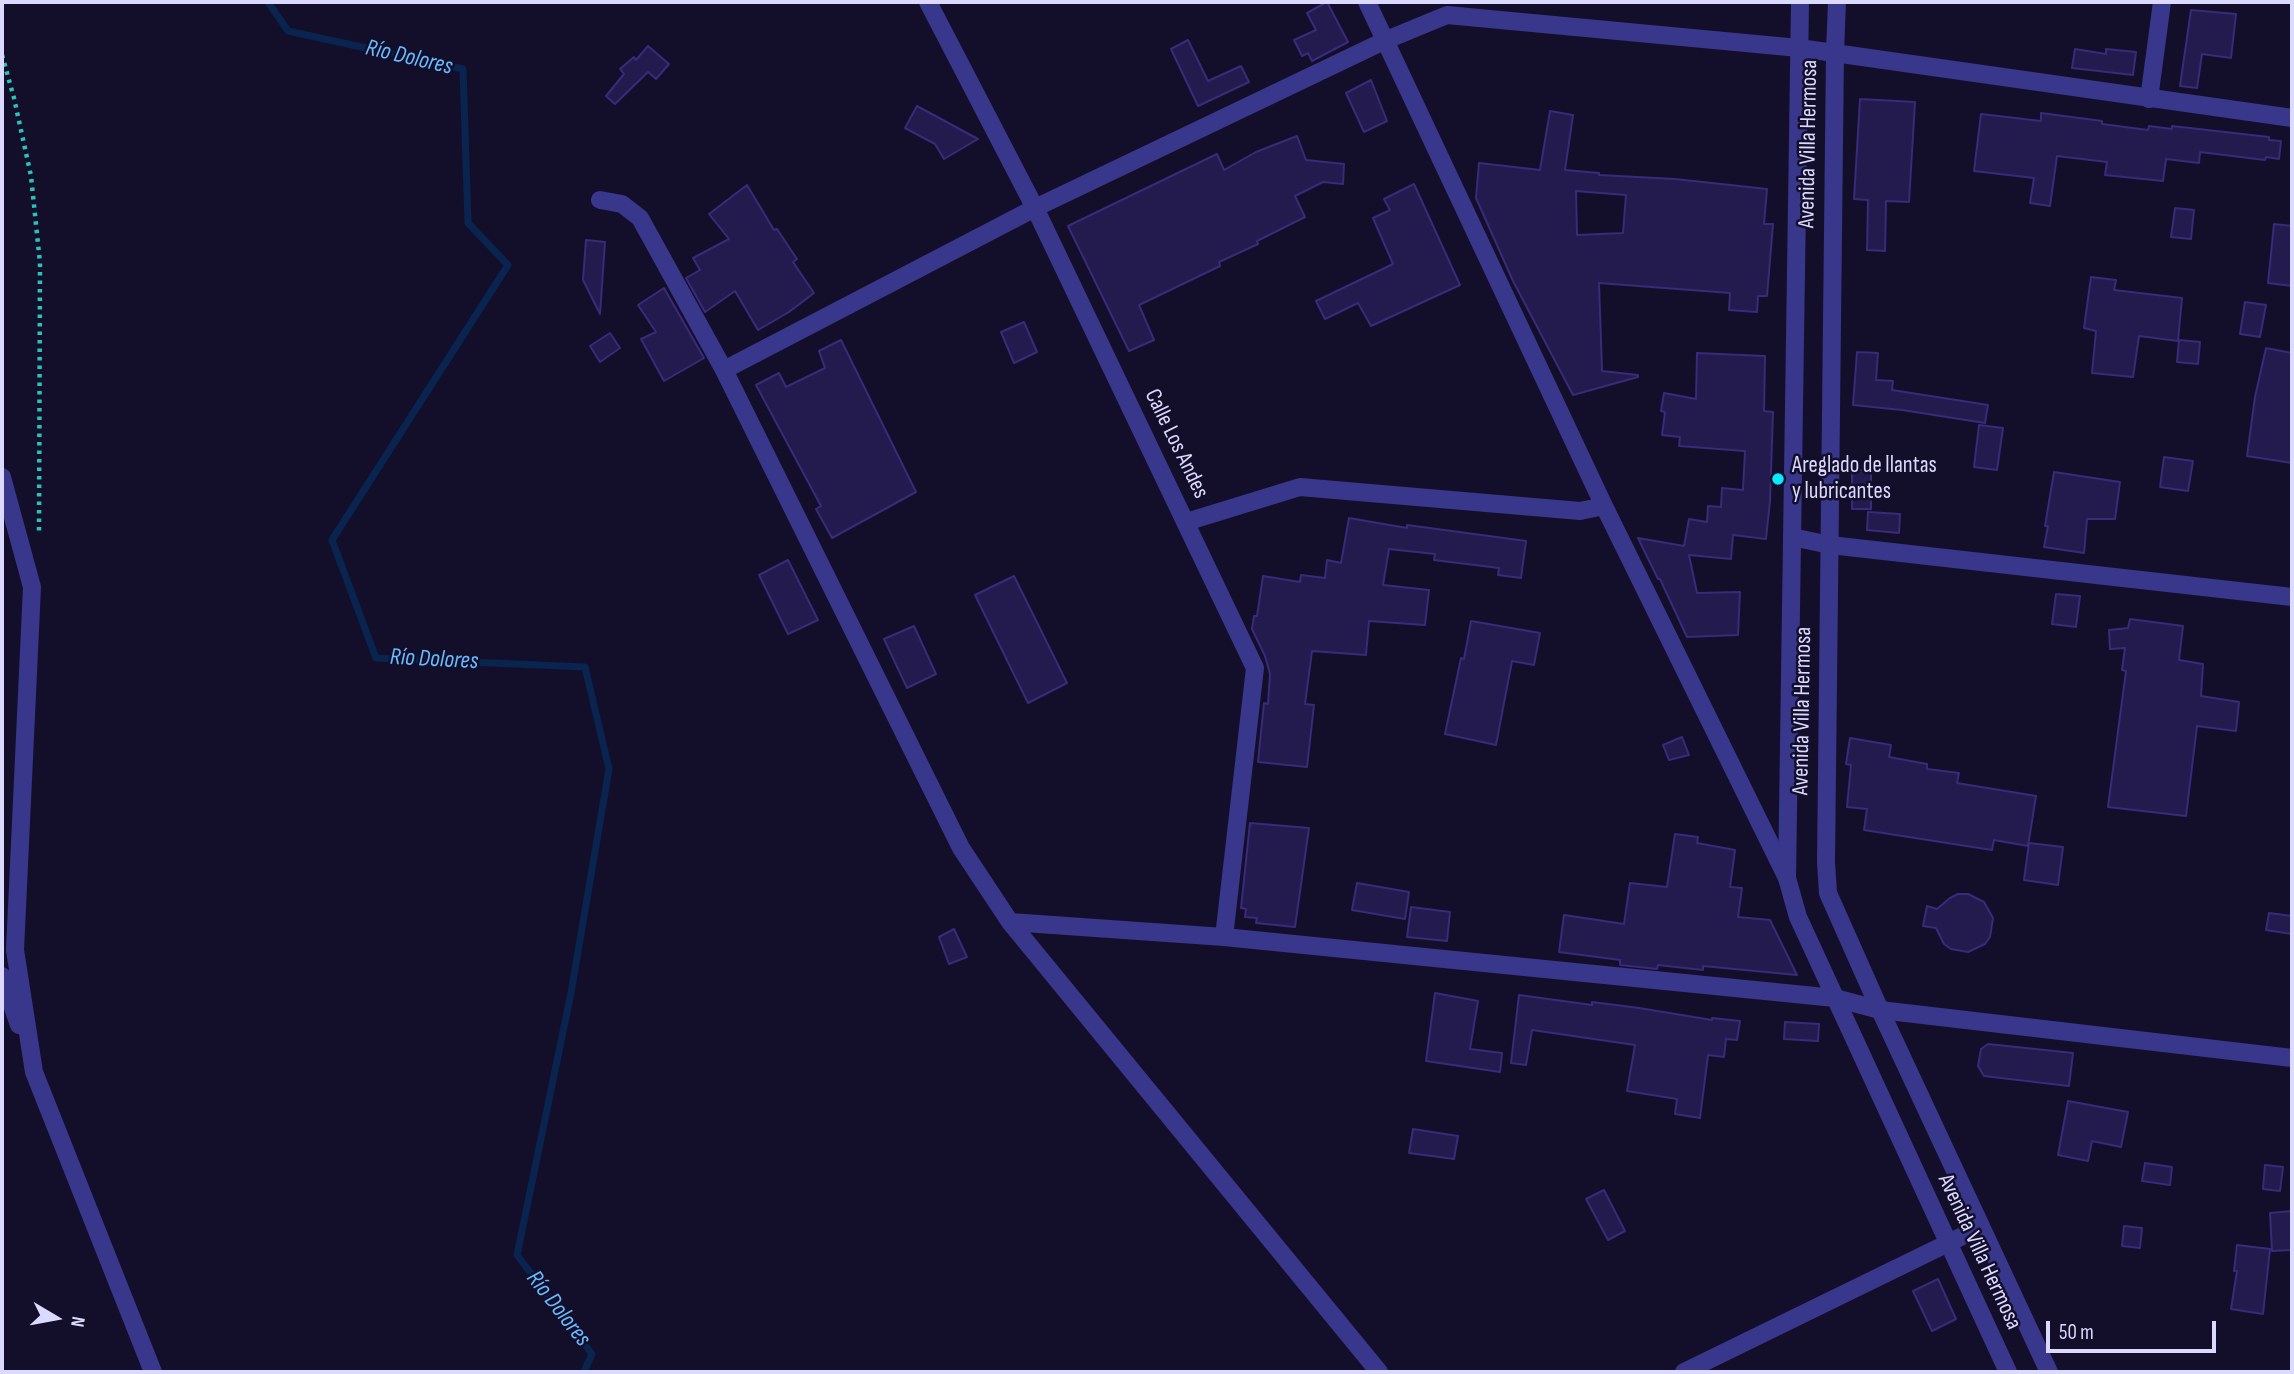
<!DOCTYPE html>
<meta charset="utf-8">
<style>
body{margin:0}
#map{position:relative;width:2294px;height:1374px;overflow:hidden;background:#130f2b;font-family:"Sofia Sans Condensed",sans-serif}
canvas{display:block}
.frame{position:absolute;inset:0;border:4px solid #dcd9ff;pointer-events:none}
.north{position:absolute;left:21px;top:1283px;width:70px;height:70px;-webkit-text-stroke:5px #130f2b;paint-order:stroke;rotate:100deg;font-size:19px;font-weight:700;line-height:28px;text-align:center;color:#dcd9ff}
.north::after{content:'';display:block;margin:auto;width:24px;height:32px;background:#dcd9ff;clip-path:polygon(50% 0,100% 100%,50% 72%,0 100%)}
.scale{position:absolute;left:2046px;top:1321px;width:170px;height:32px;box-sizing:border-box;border:4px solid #dcd9ff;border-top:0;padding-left:9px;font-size:21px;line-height:24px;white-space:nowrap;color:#dcd9ff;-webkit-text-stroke:5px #130f2b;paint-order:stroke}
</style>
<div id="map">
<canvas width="2294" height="1374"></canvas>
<div class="frame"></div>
<div class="north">N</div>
<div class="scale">50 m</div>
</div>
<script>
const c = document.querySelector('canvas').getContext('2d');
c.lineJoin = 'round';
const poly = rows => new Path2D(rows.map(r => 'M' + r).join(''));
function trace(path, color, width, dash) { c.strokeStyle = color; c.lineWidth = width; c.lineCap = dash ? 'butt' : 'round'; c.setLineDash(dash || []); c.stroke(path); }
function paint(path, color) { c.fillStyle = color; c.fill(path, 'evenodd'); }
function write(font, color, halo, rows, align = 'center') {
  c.font = font + ' "Sofia Sans Condensed",sans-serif'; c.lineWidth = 5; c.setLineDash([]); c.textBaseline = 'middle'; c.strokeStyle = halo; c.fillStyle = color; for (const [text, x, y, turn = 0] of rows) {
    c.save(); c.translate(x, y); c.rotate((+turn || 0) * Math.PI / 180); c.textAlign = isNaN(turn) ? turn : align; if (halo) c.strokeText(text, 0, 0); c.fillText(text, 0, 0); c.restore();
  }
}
const stream = poly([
 [268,2,288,31,463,69,468,223,508,265,332,540,376,658,585,667,609,769,571,993,517,1255,592,1354,584,1372]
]);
const building = poly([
 [1327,2,1348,42,1312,61,1308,53,1302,56,1294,40,1316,30,1307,13,1327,2],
 [2191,10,2236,14,2231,58,2202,54,2197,88,2180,86,2191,10],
 [1188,40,1208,81,1241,66,1249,82,1198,106,1171,49,1188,40],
 [648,46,669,64,656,79,648,72,615,104,606,96,624,74,620,69,634,57,636,60,648,46],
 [2075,49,2106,54,2106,49,2136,52,2133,75,2072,68,2075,49],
 [1371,80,1387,121,1364,132,1346,93,1371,80],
 [1860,99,1915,102,1909,202,1886,201,1885,251,1867,250,1868,200,1854,199,1860,99],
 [917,106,978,139,944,159,935,144,905,128,917,106],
 [1550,111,1573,115,1565,170,1599,173,1599,175,1675,179,1767,189,1764,224,1773,224,1767,296,1758,296,1757,312,1729,310,1730,293,1599,283,1602,371,1638,375,1638,377,1573,395,1513,281,1476,198,1479,163,1540,170,1550,111],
 [1576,191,1626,195,1623,233,1577,235,1576,191],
 [2041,113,2102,121,2102,124,2148,130,2149,126,2172,129,2172,126,2269,137,2269,140,2281,141,2279,159,2266,157,2265,160,2200,152,2199,163,2166,159,2163,181,2105,175,2107,162,2057,156,2050,206,2030,203,2034,178,1974,171,1981,114,2041,121,2041,113],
 [1297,136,1306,160,1344,164,1343,184,1323,182,1295,196,1305,217,1257,241,1258,244,1219,262,1220,266,1139,305,1154,340,1129,351,1068,226,1217,154,1224,170,1256,152,1297,136],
 [1414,184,1460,285,1371,326,1358,303,1325,319,1316,301,1393,264,1373,218,1390,210,1384,199,1414,184],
 [747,185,774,230,777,229,797,259,793,262,814,293,789,312,758,330,735,291,705,312,686,278,700,270,693,258,729,239,709,214,747,185],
 [2175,208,2194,210,2191,239,2171,237,2175,208],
 [2274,224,2292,226,2292,286,2268,283,2274,224],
 [586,240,605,242,600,314,583,280,586,240],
 [2091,277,2116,280,2114,290,2182,298,2178,341,2139,336,2133,377,2092,373,2096,331,2084,328,2091,277],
 [664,288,704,358,664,381,641,339,656,332,638,305,664,288],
 [2245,302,2266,305,2260,337,2240,334,2245,302],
 [1024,322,1037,352,1014,363,1001,332,1024,322],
 [610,333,620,348,600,362,590,346,610,333],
 [841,340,916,492,832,538,816,509,821,506,756,385,779,373,786,387,825,368,819,351,841,340],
 [2179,340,2200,342,2198,364,2177,362,2179,340],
 [2266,348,2292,353,2292,463,2247,456,2255,397,2266,348],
 [1857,352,1878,353,1876,380,1893,381,1892,390,1988,405,1985,423,1902,410,1853,405,1857,352],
 [1697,353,1765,356,1764,411,1773,412,1770,501,1766,539,1733,535,1731,559,1689,555,1697,593,1740,592,1738,635,1687,637,1660,579,1658,579,1638,538,1684,546,1689,519,1707,522,1708,506,1721,507,1722,488,1743,490,1745,451,1679,446,1680,437,1662,435,1665,412,1661,411,1664,393,1696,399,1697,353],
 [1979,425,2003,428,1997,470,1974,467,1979,425],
 [2164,457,2193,461,2188,491,2160,487,2164,457],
 [1852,470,1871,470,1871,509,1852,509,1852,470],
 [2054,472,2120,482,2115,519,2087,519,2084,553,2044,547,2048,526,2045,526,2054,472],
 [1868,512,1900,514,1899,533,1867,530,1868,512],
 [1349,518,1407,528,1407,525,1526,541,1521,578,1498,575,1499,568,1434,560,1435,554,1389,549,1383,585,1429,590,1425,625,1369,621,1366,655,1312,651,1305,704,1314,705,1307,767,1258,762,1264,703,1268,704,1270,674,1265,656,1252,629,1254,616,1257,616,1263,576,1300,582,1301,575,1325,578,1327,560,1341,563,1349,518],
 [788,560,818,620,788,634,759,575,788,560],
 [1014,576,1067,683,1028,703,975,595,1014,576],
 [2056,594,2080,596,2076,627,2052,624,2056,594],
 [2130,619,2183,626,2179,660,2203,664,2201,696,2239,702,2236,731,2197,726,2186,816,2108,807,2126,671,2122,670,2125,648,2110,649,2109,630,2128,628,2130,619],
 [1471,621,1540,633,1534,665,1512,661,1496,745,1445,734,1461,658,1464,659,1471,621],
 [914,626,936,674,907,688,884,639,914,626],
 [1682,737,1689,755,1669,760,1663,745,1682,737],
 [1850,738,1891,745,1889,757,1927,764,1927,769,1959,773,1957,783,2036,796,2028,846,1994,840,1992,850,1864,830,1867,809,1847,807,1851,765,1846,764,1850,738],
 [1250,823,1309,828,1295,927,1256,923,1257,918,1245,917,1246,909,1241,908,1250,823],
 [1675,834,1698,837,1697,843,1735,850,1730,887,1742,888,1738,917,1770,920,1797,975,1703,966,1703,970,1658,965,1657,969,1620,965,1620,960,1559,952,1564,915,1624,924,1630,883,1667,887,1675,834],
 [2029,843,2063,847,2058,885,2024,880,2029,843],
 [1357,883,1409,892,1405,919,1352,910,1357,883],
 [1958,894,1968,894,1984,902,1993,918,1990,937,1985,944,1968,952,1951,949,1944,944,1936,928,1923,926,1927,906,1937,909,1950,898,1958,894],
 [1411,907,1450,912,1447,941,1407,937,1411,907],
 [2269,913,2292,916,2292,934,2266,930,2269,913],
 [954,929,967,957,949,964,939,937,954,929],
 [1435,993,1478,1001,1470,1049,1502,1053,1500,1072,1426,1061,1435,993],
 [1519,995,1592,1005,1592,1002,1639,1008,1712,1020,1712,1018,1740,1021,1737,1040,1726,1039,1724,1057,1708,1055,1700,1118,1675,1114,1677,1099,1627,1091,1635,1045,1532,1030,1526,1065,1511,1063,1519,995],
 [1785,1022,1819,1024,1818,1041,1784,1039,1785,1022],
 [1988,1044,2073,1053,2069,1086,1984,1076,1978,1066,1981,1049,1988,1044],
 [2068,1101,2128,1112,2121,1147,2092,1141,2088,1161,2058,1155,2068,1101],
 [1413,1129,1458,1136,1454,1159,1409,1153,1413,1129],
 [2145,1163,2172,1167,2170,1185,2142,1181,2145,1163],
 [2265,1165,2283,1167,2280,1191,2263,1189,2265,1165],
 [1604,1190,1625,1231,1608,1240,1586,1199,1604,1190],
 [2292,1211,2292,1250,2272,1251,2270,1213,2292,1211],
 [2124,1226,2142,1228,2140,1248,2122,1246,2124,1226],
 [2237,1245,2270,1249,2263,1314,2231,1309,2237,1271,2234,1271,2237,1245],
 [1938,1279,1956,1319,1932,1331,1913,1291,1938,1279]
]);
const path = poly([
 [2,55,14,98,31,176,40,263,39,533]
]);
const minor = poly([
 [928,2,1035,208,1255,668,1224,937],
 [1367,2,1604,506,1787,878],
 [2149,99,2162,2],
 [600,200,622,204,640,218,724,370,961,848,1010,922,1379,1372],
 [724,370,1035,208,1384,41,1447,15,1799,48,2292,118],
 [2,477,32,587,15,950,34,1072,153,1372],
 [1186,522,1300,487,1580,511,1604,506],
 [1792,537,1830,545,2292,597],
 [1010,922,1224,937,1835,998,1880,1010,2292,1058],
 [2,976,19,1025],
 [1684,1372,1981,1227]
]);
const tertiary = poly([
 [1800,2,1787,878,1798,917,2008,1372],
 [1837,2,1835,52,1826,862,1828,893,1880,1010,2049,1372]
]);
const markers = [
 [1778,479,7,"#05ebff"]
];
const streetNames = [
 ["Avenida Villa Hermosa",1809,144,-89],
 ["Calle Los Andes",1176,444,64],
 ["Avenida Villa Hermosa",1803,711,-89],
 ["Avenida Villa Hermosa",1979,1252,65]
];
const poiNames = [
 ["Areglado de llantas",1792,466],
 ["y lubricantes",1792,492]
];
const waterNames = [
 ["Río Dolores",409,58,13],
 ["Río Dolores",434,660,3],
 ["Río Dolores",558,1309,52]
];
trace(stream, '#09244f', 7);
paint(building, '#231a4d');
trace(building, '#392a7a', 2);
trace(path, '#29c3b7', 4.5, [3.5, 5]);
trace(minor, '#39378c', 18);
trace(tertiary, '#39378c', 18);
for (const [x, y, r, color] of markers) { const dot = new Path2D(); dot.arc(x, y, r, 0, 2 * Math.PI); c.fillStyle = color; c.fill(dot); trace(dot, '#130f2b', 2.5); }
write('23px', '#dcd9ff', '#130f2b', streetNames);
write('23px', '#dcd9ff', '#130f2b', poiNames, 'left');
write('italic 24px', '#67bbff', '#130f2b', waterNames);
</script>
